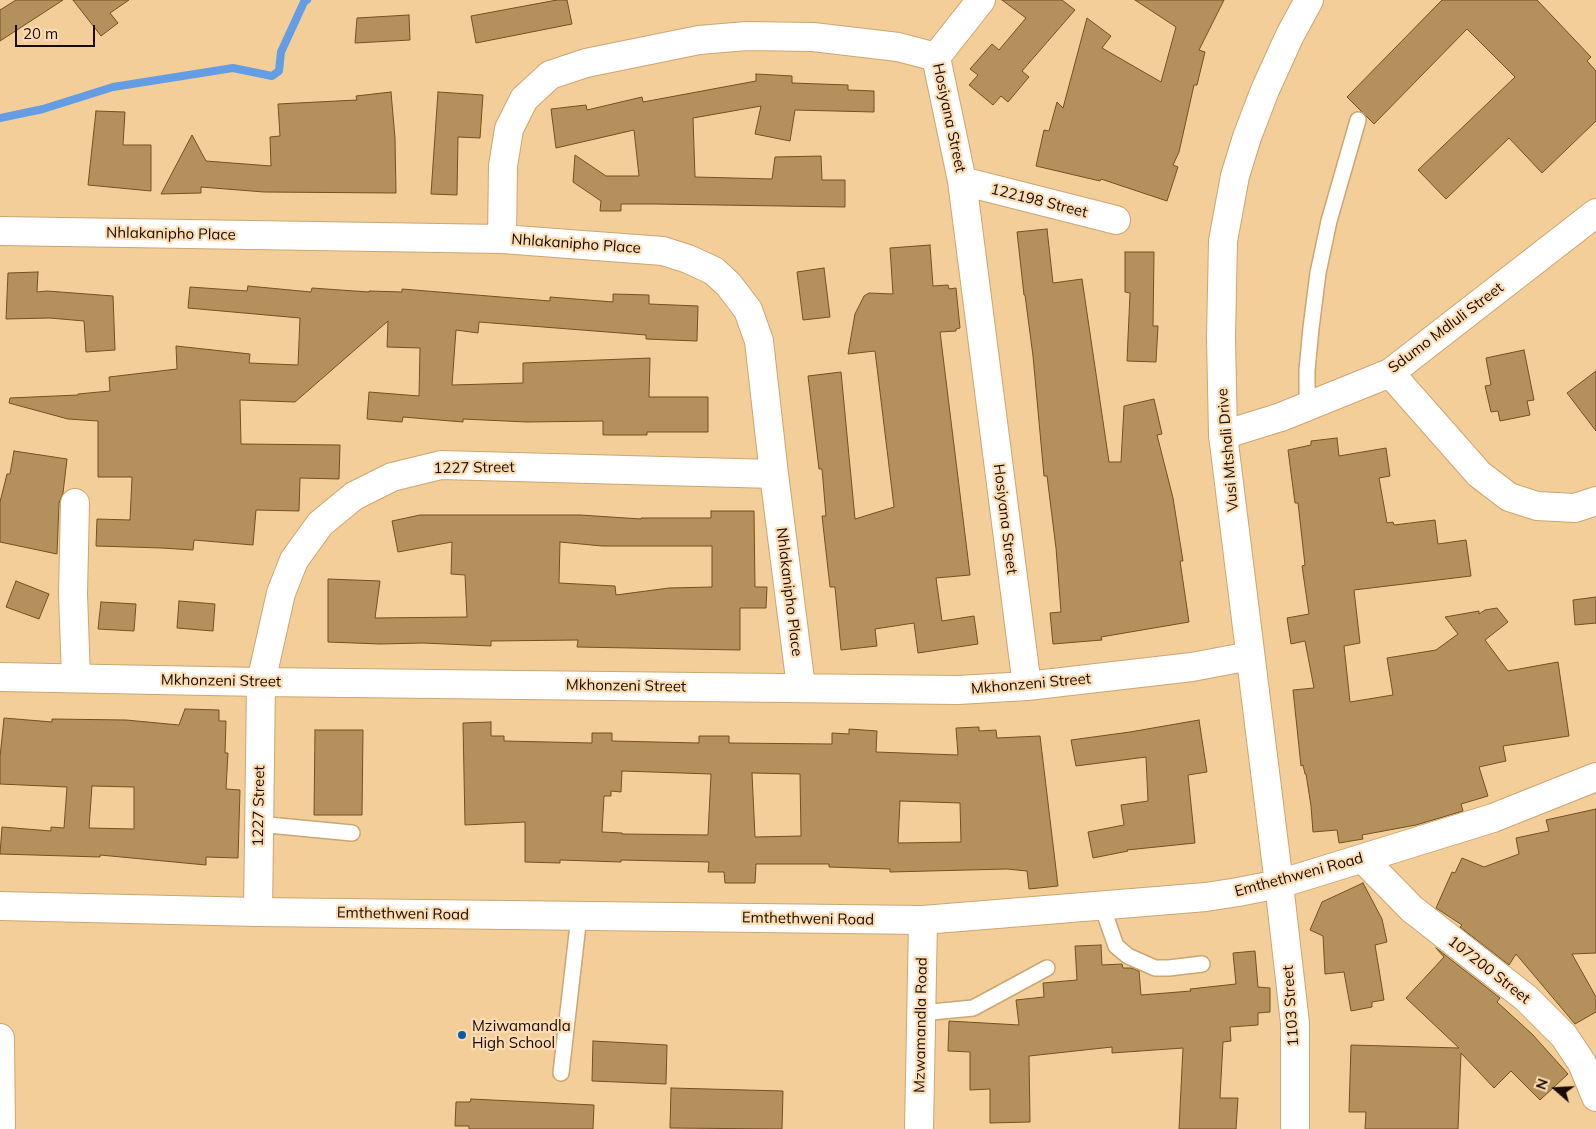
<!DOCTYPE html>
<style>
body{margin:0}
#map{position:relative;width:1596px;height:1129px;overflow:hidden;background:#f4ce99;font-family:Mulish,sans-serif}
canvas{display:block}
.north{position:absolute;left:1531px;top:1064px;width:50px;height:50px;-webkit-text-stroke:4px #fcddb3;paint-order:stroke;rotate:289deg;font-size:14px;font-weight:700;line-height:20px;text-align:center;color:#190b00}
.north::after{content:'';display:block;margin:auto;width:18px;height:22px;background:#190b00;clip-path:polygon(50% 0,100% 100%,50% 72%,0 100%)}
.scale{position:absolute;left:15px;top:25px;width:80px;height:22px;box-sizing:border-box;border:2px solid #190b00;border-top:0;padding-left:6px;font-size:15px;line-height:18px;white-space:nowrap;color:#190b00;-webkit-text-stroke:4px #fcddb3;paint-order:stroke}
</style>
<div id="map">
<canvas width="1596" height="1129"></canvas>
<div class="north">N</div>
<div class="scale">20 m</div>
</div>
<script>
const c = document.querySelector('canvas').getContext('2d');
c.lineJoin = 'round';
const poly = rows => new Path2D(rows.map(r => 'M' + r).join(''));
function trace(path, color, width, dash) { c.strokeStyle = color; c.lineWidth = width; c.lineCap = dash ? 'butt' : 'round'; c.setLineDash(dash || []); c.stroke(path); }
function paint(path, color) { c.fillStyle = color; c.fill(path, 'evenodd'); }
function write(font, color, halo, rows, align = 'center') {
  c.font = font + ' Mulish,sans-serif'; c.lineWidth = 4.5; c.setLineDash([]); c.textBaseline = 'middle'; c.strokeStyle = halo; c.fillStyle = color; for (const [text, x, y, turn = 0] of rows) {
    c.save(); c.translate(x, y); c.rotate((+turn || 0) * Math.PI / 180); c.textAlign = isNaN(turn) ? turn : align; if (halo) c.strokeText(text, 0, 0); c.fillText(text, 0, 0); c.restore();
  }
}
const stream = poly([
 [0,118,43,109,113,87,233,68,272,76,279,71,281,52,304,2,307,0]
]);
const building = poly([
 [16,0,63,0,0,41,0,10,16,0],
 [73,0,129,0,110,13,118,23,101,36,73,0],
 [557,0,567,0,572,24,476,43,471,16,557,0],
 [1002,0,1062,0,1075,10,1022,71,1029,77,1008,102,1001,96,993,105,969,85,978,75,970,69,992,44,999,50,1026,18,1002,0],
 [1135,0,1224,0,1199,50,1205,52,1197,85,1194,85,1179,152,1173,165,1178,167,1167,201,1101,179,1100,181,1036,166,1044,130,1049,131,1057,102,1063,108,1087,18,1111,36,1102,48,1161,82,1176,27,1135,0],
 [1442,0,1537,0,1591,57,1587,61,1596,71,1596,121,1542,173,1509,138,1446,199,1418,170,1515,77,1467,29,1374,124,1347,97,1442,0],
 [409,15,410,40,355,43,357,18,409,15],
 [756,74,792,76,792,83,848,85,848,90,874,91,874,112,795,110,790,141,755,134,761,106,693,118,695,177,772,179,775,157,821,156,822,180,845,180,845,207,655,204,621,204,621,211,600,211,601,201,573,182,575,155,606,176,639,176,634,130,556,148,551,109,586,105,587,110,642,97,643,102,756,81,756,74],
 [391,92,395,138,396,193,264,192,201,187,201,193,161,194,192,135,206,161,271,166,270,137,280,136,278,104,357,100,356,96,391,92],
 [438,92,483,95,480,138,458,137,457,195,431,194,438,92],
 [96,111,125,112,123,145,151,145,151,191,88,185,96,111],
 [1047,229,1053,283,1082,279,1109,462,1121,462,1124,406,1154,399,1162,434,1157,435,1173,498,1183,561,1180,561,1189,622,1101,637,1102,640,1053,644,1050,613,1061,612,1056,548,1047,476,1044,476,1033,356,1025,295,1024,295,1017,232,1047,229],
 [930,245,933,286,948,285,949,289,956,288,960,328,956,329,956,331,940,332,970,575,936,578,942,621,974,616,978,644,918,653,914,623,875,629,877,646,841,650,835,587,830,587,822,516,826,516,822,469,819,469,808,376,841,372,855,519,894,507,875,351,848,354,855,314,864,296,869,293,893,294,890,248,930,245],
 [1125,252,1154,252,1153,326,1158,326,1156,362,1127,361,1130,293,1125,292,1125,252],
 [824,268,830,317,803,320,797,272,824,268],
 [38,272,37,292,47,291,113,296,115,350,86,352,84,321,50,318,6,319,8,273,38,272],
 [248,286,311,292,312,288,369,292,369,291,402,292,402,289,550,301,550,297,613,302,613,294,649,295,649,304,698,306,697,341,646,339,646,335,479,322,478,333,456,330,452,385,523,383,523,363,650,358,649,397,708,397,708,432,647,432,647,435,603,435,603,421,527,422,463,419,463,422,403,417,402,422,367,419,369,392,419,396,420,348,387,347,388,321,295,402,240,400,241,444,340,445,339,479,300,478,299,511,256,510,253,545,194,540,193,550,162,548,96,546,97,519,130,520,132,477,98,477,98,421,68,419,9,403,10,398,78,395,78,394,110,391,109,377,177,369,176,346,250,354,249,363,298,365,300,318,188,308,190,287,247,291,248,286],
 [1524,350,1534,400,1527,401,1530,415,1500,421,1498,411,1491,412,1485,386,1491,385,1486,358,1524,350],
 [1596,371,1596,431,1567,393,1596,371],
 [1337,438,1339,456,1386,448,1390,476,1379,478,1387,523,1393,522,1394,525,1435,520,1438,544,1466,540,1471,576,1354,590,1360,643,1344,646,1350,702,1393,695,1387,658,1436,650,1458,634,1445,617,1479,611,1479,614,1485,610,1497,608,1508,622,1485,640,1508,671,1558,662,1569,736,1503,746,1506,761,1479,767,1488,796,1461,804,1463,811,1416,825,1362,835,1363,839,1339,843,1337,830,1313,832,1311,806,1306,774,1305,774,1303,765,1301,766,1293,690,1314,688,1305,641,1291,644,1287,618,1309,614,1302,566,1305,565,1298,503,1295,503,1288,450,1311,445,1311,441,1337,438],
 [14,451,67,459,63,493,59,503,57,554,0,542,0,502,7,474,10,474,14,451],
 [711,511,754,511,755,587,767,587,766,608,740,608,740,650,577,647,578,640,491,641,491,646,423,643,380,644,328,642,328,579,380,581,375,618,467,617,465,575,451,574,452,542,398,552,392,521,420,515,580,515,641,519,641,518,711,518,711,511],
 [560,542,602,546,712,546,712,587,669,588,616,595,615,586,559,583,560,542],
 [16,581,49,594,39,619,6,607,16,581],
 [1596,597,1596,623,1575,625,1573,600,1596,597],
 [179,601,215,604,213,631,177,628,179,601],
 [101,602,136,604,134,631,98,629,101,602],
 [185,709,219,710,219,721,226,721,225,753,228,753,226,789,240,790,238,858,206,857,206,865,100,855,100,857,0,854,2,827,51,831,51,827,64,828,67,787,0,784,0,757,4,718,52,722,52,719,126,720,179,725,185,709],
 [92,786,134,787,134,829,89,828,92,786],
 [1199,720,1207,772,1188,775,1195,843,1127,850,1128,851,1093,858,1088,832,1124,825,1121,805,1148,801,1146,757,1076,766,1071,740,1130,732,1199,720],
 [491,722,491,736,504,736,504,741,592,743,592,733,612,733,612,741,699,743,699,736,729,736,729,743,832,744,832,733,849,734,849,729,877,731,876,752,958,755,956,728,979,727,979,731,996,730,997,738,1040,736,1058,886,1029,889,1027,871,1007,869,890,872,890,869,829,867,829,864,756,864,755,883,725,883,724,872,708,872,709,862,621,860,621,862,560,860,560,863,525,862,525,822,465,825,463,723,491,722],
 [622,771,711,774,708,835,622,834,622,833,602,832,604,796,611,796,611,791,621,792,622,771],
 [752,773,800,774,801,836,755,837,752,773],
 [900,801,960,803,961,842,898,843,900,801],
 [315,730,363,730,362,815,314,815,315,730],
 [1596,809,1596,953,1572,954,1596,997,1596,1012,1575,1024,1516,954,1509,965,1460,927,1462,925,1436,908,1452,872,1455,873,1462,858,1484,867,1519,854,1516,838,1549,831,1546,820,1596,809],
 [1363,883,1382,919,1387,942,1375,945,1384,1000,1372,1002,1372,1007,1351,1011,1344,972,1325,974,1323,936,1310,930,1322,902,1363,883],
 [1101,945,1102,965,1122,964,1123,968,1131,968,1139,971,1141,995,1191,991,1190,989,1236,984,1233,953,1255,951,1258,987,1270,988,1270,1012,1258,1013,1258,1025,1230,1027,1231,1041,1223,1042,1220,1098,1238,1098,1236,1129,1179,1129,1183,1048,1112,1053,1112,1047,1029,1056,1030,1122,990,1123,990,1089,970,1090,970,1052,948,1051,949,1021,1019,1025,1016,1000,1044,997,1043,983,1077,980,1075,946,1101,945],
 [1436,948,1500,998,1497,1002,1532,1034,1568,1074,1540,1100,1511,1071,1494,1088,1461,1053,1458,1129,1365,1129,1366,1112,1349,1112,1351,1045,1459,1048,1406,998,1444,957,1436,948],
 [593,1041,667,1045,666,1084,592,1081,593,1041],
 [671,1088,783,1091,782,1129,670,1128,671,1088],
 [471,1099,594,1105,593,1129,469,1129,469,1126,455,1126,456,1102,470,1102,471,1099]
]);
const service = poly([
 [1307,407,1307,370,1311,328,1318,273,1329,221,1358,120],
 [258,824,352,833],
 [1102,906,1116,946,1128,956,1155,968,1169,968,1202,964],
 [921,1013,973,1008,1047,968],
 [561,1073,579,916]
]);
const minor = poly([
 [936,57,981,0],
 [962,181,1116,220],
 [0,231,502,239,663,251,688,259,714,271,729,285,748,310,759,341,774,474,801,687],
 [502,239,503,166,509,129,524,99,550,75,586,63,699,40,747,36,813,37,898,47,936,57,962,181,1027,686],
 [1390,373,1479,474,1509,497,1537,506,1575,508,1596,501],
 [1223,435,1281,417,1390,373,1596,213],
 [75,503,73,594,76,678],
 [0,677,261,682,958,690,1027,686,1192,667,1250,656],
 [1363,859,1412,909,1526,998,1564,1036,1582,1063,1596,1097],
 [258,912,261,682,281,593,294,560,320,524,354,496,392,477,441,465,774,474],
 [0,1038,1,1129],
 [919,1129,923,920]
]);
const tertiary = poly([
 [0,906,258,912,923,920,1206,897,1238,892,1279,884,1493,818,1596,777],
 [1295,1129,1295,1023,1279,884,1223,435,1221,337,1223,241,1235,176,1247,137,1265,90,1290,35,1309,0]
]);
const markers = [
 [462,1035,5,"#0e58a7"]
];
const streetNames = [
 ["Hosiyana Street",949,118,78],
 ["122198 Street",1039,201,14],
 ["Nhlakanipho Place",171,234,1],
 ["Nhlakanipho Place",576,244,4],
 ["Sdumo Mdluli Street",1446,328,-37],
 ["Vusi Mtshali Drive",1228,450,-95],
 ["1227 Street",474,468,-1],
 ["Hosiyana Street",1005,519,83],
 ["Nhlakanipho Place",789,592,83],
 ["Mkhonzeni Street",221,681,1],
 ["Mkhonzeni Street",1031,684,-5],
 ["Mkhonzeni Street",626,686,1],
 ["1227 Street",259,806,-89],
 ["Emthethweni Road",1299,875,-15],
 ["Emthethweni Road",403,914,1],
 ["Emthethweni Road",808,919,1],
 ["107200 Street",1489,970,38],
 ["1103 Street",1291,1006,-94],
 ["Mzwamandla Road",921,1025,-89]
];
const poiNames = [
 ["Mziwamandla",472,1026],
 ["High School",472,1043]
];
trace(stream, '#649de4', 8);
paint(building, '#b4905d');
trace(building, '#72511d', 1);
trace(service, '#cba673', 18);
trace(minor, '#cba673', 30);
trace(tertiary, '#cba673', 30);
trace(service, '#fff', 15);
trace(minor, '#fff', 28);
trace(tertiary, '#fff', 28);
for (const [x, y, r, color] of markers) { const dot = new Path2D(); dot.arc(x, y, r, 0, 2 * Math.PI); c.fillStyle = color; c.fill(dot); trace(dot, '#fcddb3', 2); }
write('15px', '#190b00', '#fcddb3', streetNames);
write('15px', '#190b00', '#fcddb3', poiNames, 'left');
</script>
